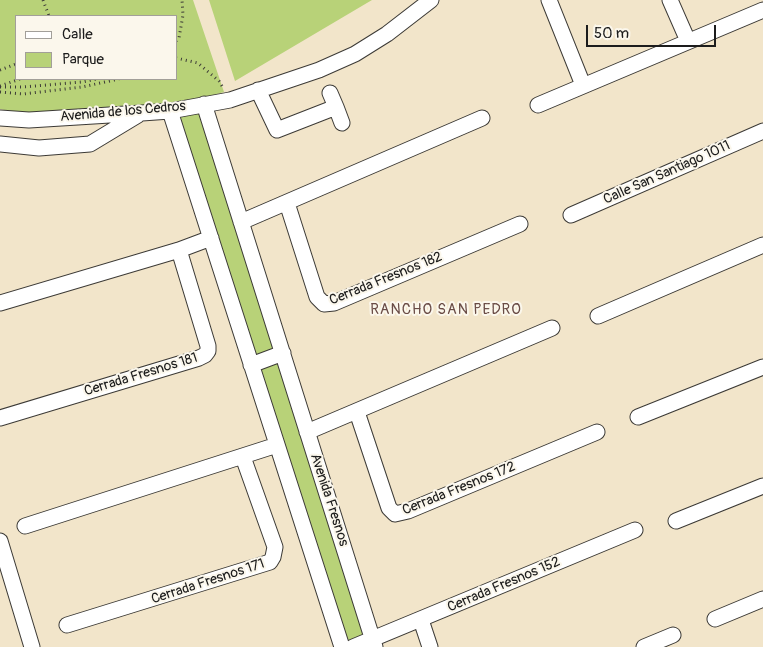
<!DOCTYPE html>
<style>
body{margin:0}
#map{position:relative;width:763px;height:647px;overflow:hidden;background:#f2e5ca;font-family:Pangolin,sans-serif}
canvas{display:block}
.legend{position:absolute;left:15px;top:15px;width:162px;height:65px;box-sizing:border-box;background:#fbf7ec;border:1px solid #a29f99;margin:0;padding:6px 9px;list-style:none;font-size:15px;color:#1c1c1c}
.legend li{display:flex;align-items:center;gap:10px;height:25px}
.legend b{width:25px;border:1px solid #a29f99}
.scale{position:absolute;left:586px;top:25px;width:130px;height:22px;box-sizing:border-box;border:2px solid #1c1c1c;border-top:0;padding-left:6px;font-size:15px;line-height:18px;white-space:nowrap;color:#1c1c1c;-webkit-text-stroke:4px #fbf7ec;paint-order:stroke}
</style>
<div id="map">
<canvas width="763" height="647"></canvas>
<ul class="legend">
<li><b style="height:6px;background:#fff"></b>Calle</li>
<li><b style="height:14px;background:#b8d278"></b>Parque</li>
</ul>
<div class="scale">50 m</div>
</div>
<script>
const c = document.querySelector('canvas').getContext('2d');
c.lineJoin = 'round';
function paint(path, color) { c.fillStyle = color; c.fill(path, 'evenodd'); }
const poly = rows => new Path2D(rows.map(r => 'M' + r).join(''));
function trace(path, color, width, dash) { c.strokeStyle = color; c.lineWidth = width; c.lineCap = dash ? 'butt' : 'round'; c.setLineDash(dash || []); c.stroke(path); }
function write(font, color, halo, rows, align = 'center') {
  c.font = font + ' Pangolin,sans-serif'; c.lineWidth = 4; c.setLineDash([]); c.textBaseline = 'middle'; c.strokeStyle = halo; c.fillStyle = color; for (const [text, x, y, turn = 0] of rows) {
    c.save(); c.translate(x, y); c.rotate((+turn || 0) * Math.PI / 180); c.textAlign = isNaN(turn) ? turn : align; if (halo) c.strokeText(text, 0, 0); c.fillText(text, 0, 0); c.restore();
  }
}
const green = poly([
 [0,0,193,0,224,92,197,100,165,107,31,116,0,109],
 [16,16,176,16,176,79,16,79],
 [209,0,372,0,235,81],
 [204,104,375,647,342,647,170,111]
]);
const path = poly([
 [43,0,49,16],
 [176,41,179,38,183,15,182,0],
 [176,58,198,63,219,81,222,86],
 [0,70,16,64],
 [0,86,20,79],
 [0,87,23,87,82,82,97,79],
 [0,92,23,94,82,87,119,79]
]);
const minor = poly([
 [549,0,583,85],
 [670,0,688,41],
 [258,90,277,130,336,107,342,123],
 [330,93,336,107],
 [204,104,375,647],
 [538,105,763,10],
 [170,111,342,647],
 [0,118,29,120,142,113,170,111,230,100,319,70,355,54,387,34,431,0],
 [0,144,39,148,90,144,138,115],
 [287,203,317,297,324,304,334,303,520,224],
 [571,215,763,131],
 [241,222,482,118],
 [0,303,179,250,211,238],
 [598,316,763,245],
 [251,365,283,353],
 [357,412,389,508,395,514,408,511,597,432],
 [638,417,763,367],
 [0,418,199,358,205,355,208,351,208,346,179,250],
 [307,432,552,328],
 [676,521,763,486],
 [25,526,277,445],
 [0,541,32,647],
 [715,619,763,599],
 [421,620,430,647],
 [67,625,270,562,273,557,275,547,243,457],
 [353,647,635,530],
 [644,647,673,635]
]);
const streetNames = [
 ["Avenida de los Cedros",123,112,-5],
 ["Calle San Santiago 1011",667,173,-24],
 ["Cerrada Fresnos 182",386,279,-22],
 ["Cerrada Fresnos 181",141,375,-17],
 ["Cerrada Fresnos 172",459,489,-22],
 ["Avenida Fresnos",329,500,72],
 ["Cerrada Fresnos 171",208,582,-18],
 ["Cerrada Fresnos 152",504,585,-23]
];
const neighbourhoodNames = [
 ["RANCHO SAN PEDRO",446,310]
];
paint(green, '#b8d278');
trace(minor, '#3c3a36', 17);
trace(path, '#3c3a36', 3, [1, 4]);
trace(minor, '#fff', 15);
write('14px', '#1c1c1c', '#fbf7ec', streetNames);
c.letterSpacing = '1px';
write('15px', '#694b45', '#fbf7ec', neighbourhoodNames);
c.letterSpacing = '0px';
</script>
